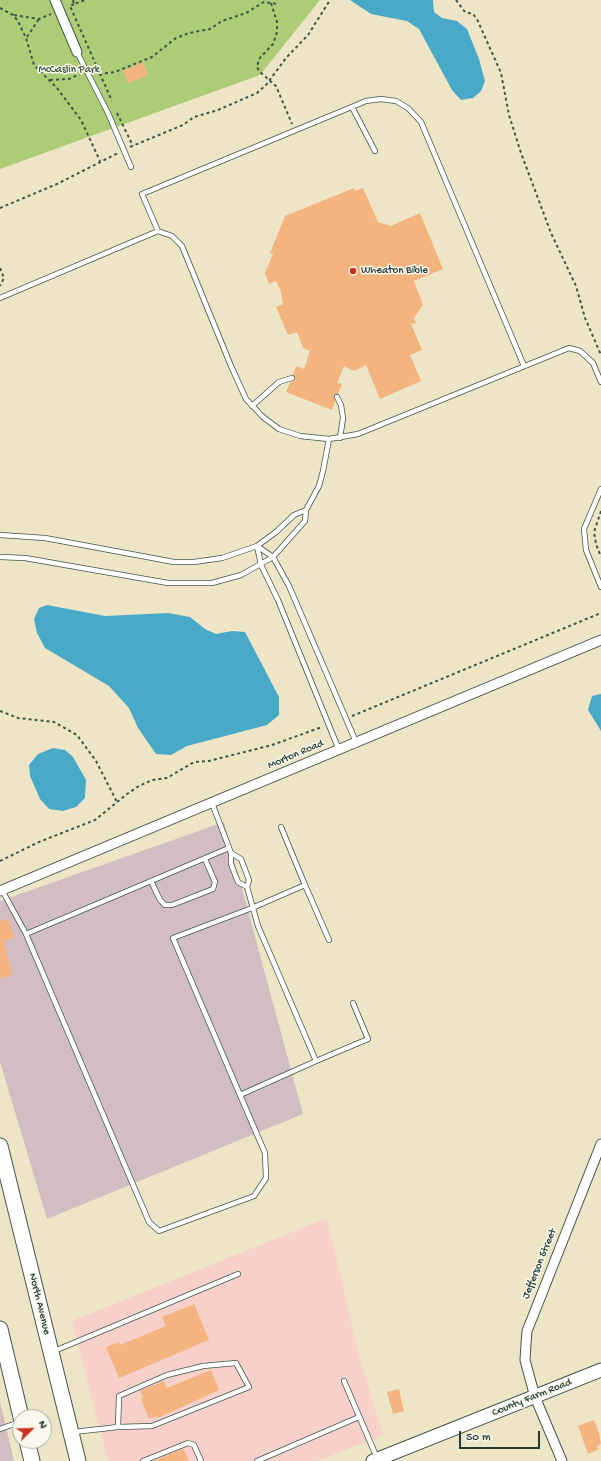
<!DOCTYPE html>
<style>
body{margin:0}
#map{position:relative;width:601px;height:1461px;overflow:hidden;background:#eee5c7;font-family:"Gochi Hand",sans-serif}
canvas{display:block}
.north{position:absolute;left:12px;top:1409px;width:40px;height:40px;box-sizing:border-box;background:#fbf7ec;border:1px solid #a3ada2;border-radius:50%;rotate:67deg;font-size:11px;font-weight:700;line-height:16px;text-align:center;color:#1f3d34}
.north::after{content:'';display:block;margin:auto;width:14px;height:18px;background:#c8321e;clip-path:polygon(50% 0,100% 100%,50% 72%,0 100%)}
.scale{position:absolute;left:459px;top:1431px;width:81px;height:18px;box-sizing:border-box;border:2px solid #1f3d34;border-top:0;padding-left:5px;font-size:12px;line-height:14px;white-space:nowrap;color:#1f3d34;-webkit-text-stroke:3px #fbf7ec;paint-order:stroke}
</style>
<div id="map">
<canvas width="601" height="1461"></canvas>
<div class="north">N</div>
<div class="scale">50 m</div>
</div>
<script>
const c = document.querySelector('canvas').getContext('2d');
c.lineJoin = 'round';
function paint(path, color) { c.fillStyle = color; c.fill(path, 'evenodd'); }
const poly = rows => new Path2D(rows.map(r => 'M' + r).join(''));
function trace(path, color, width, dash) { c.strokeStyle = color; c.lineWidth = width; c.lineCap = dash ? 'butt' : 'round'; c.setLineDash(dash || []); c.stroke(path); }
function write(font, color, halo, rows, align = 'center') {
  c.font = font + ' "Gochi Hand",sans-serif'; c.lineWidth = 3; c.setLineDash([]); c.textBaseline = 'middle'; c.strokeStyle = halo; c.fillStyle = color; for (const [text, x, y, turn = 0] of rows) {
    c.save(); c.translate(x, y); c.rotate((+turn || 0) * Math.PI / 180); c.textAlign = isNaN(turn) ? turn : align; if (halo) c.strokeText(text, 0, 0); c.fillText(text, 0, 0); c.restore();
  }
}
const built = poly([
 [327,1218,360,1359,383,1435,318,1461,108,1461,72,1321]
]);
const industrial = poly([
 [224,822,303,1114,47,1219,0,1062,0,901],
 [0,1401,14,1461,0,1461]
]);
const green = poly([
 [0,0,320,0,260,75,0,169]
]);
const water = poly([
 [350,0,433,0,434,12,442,18,457,21,467,29,479,59,485,81,481,91,473,98,461,100,452,90,419,29,407,21,371,14],
 [47,605,105,616,168,613,190,617,205,629,216,634,232,631,245,632,279,697,279,715,267,725,187,746,171,755,156,754,138,728,129,708,109,686,45,648,37,633,34,619,39,608],
 [601,694,601,731,588,710,592,696],
 [53,748,65,750,73,757,86,780,85,798,76,807,63,811,49,809,40,799,30,776,29,765,38,754]
]);
const building = poly([
 [143,62,148,75,128,83,123,71],
 [354,188,355,191,363,188,378,222,391,226,420,213,443,269,414,281,423,305,414,318,416,323,411,324,422,350,410,355,421,381,380,399,366,365,354,371,344,366,337,383,342,384,338,394,334,395,335,402,332,410,286,392,290,383,296,379,293,374,296,366,304,369,310,351,303,348,297,332,288,335,276,307,283,304,281,292,276,281,269,284,265,273,273,254,270,253,285,216],
 [9,919,14,938,4,941,12,975,0,979,0,921],
 [194,1304,209,1340,119,1378,106,1347,119,1342,120,1345,166,1326,162,1317],
 [211,1370,219,1390,158,1418,157,1416,149,1419,141,1399,143,1398,140,1391,164,1381,167,1388],
 [399,1389,404,1411,393,1414,387,1392],
 [594,1420,599,1433,601,1444,597,1446,599,1449,588,1454,578,1426],
 [184,1449,189,1461,154,1461,175,1452]
]);
const path = poly([
 [73,0,74,4,85,0],
 [456,0,465,12,473,14,477,19,501,73,509,115,521,153,551,233,576,286,585,318,601,355],
 [271,3,277,22,277,32,273,44,259,59,257,67,260,72,276,86,292,124],
 [74,4,70,6,112,101],
 [0,8,13,15,18,21,26,38,34,65,57,88,81,120,100,161],
 [14,15,39,19,51,14],
 [27,37,39,19],
 [99,74,115,72,152,57,176,38,189,33,210,29,222,21,246,13,264,2,278,4],
 [50,80,69,79,80,74],
 [117,113,133,146],
 [130,147,183,125,194,117,218,110,257,93,266,85,286,58,308,35,330,0],
 [0,208,57,184,118,153],
 [0,268,4,278,0,286],
 [601,511,594,532,596,544,601,557],
 [0,711,18,718,54,722,77,735,96,761,117,802],
 [352,716,601,613],
 [0,861,39,842,95,820,127,794,139,786,152,780,167,778,194,762,209,761,272,745,322,727]
]);
const lane = poly([
 [77,52,108,113,131,167],
 [352,107,375,151],
 [158,231,142,194,366,101,381,99,396,101,408,108,421,122,524,366],
 [0,298,158,231,172,236,182,246,231,366,246,399,263,417,279,429,300,436,329,439,358,434,569,348,580,351,593,363,601,382],
 [337,397,341,405,343,418,340,438],
 [252,406,279,382,292,378],
 [601,489,584,529,586,550,601,587],
 [0,535,45,538,174,562,194,562,222,558,257,546,276,532,294,515,306,510],
 [257,546,273,557,289,586,356,742],
 [257,546,261,565,278,600,339,750],
 [0,557,25,558,168,583,212,583,241,575,273,557,305,521,306,510,319,486,323,471,329,439],
 [212,803,231,853,231,864,236,877,238,882,247,887],
 [281,827,305,885,252,908,173,938,240,1095,316,1061],
 [231,853,241,859,249,880,247,887,258,926,316,1061,368,1039,353,1003],
 [151,881,160,900,165,905,172,905,213,889,215,882,205,859],
 [305,885,329,940],
 [2,890,26,934,149,1222,159,1231,254,1196,266,1178,265,1153,240,1095],
 [26,934,229,848],
 [52,1352,238,1274],
 [344,1381,377,1458],
 [0,1429,20,1422],
 [74,1432,118,1427,152,1426,249,1387,236,1363,203,1366,167,1375,119,1396,118,1427],
 [143,1461,188,1443,194,1445,201,1461],
 [257,1461,359,1417]
]);
const street = poly([
 [55,0,77,52],
 [0,891,601,640],
 [562,1461,535,1397,525,1360,526,1344,527,1331,537,1306,601,1144]
]);
const secondary = poly([
 [373,1461,601,1370]
]);
const primary = poly([
 [0,1146,78,1461],
 [0,1329,21,1417],
 [27,1441,32,1461]
]);
const markers = [
 [353,271,4,"#c8321e"]
];
const parkNames = [
 ["McCaslin Park",69,70]
];
const poiNames = [
 ["Wheaton Bible",361,271]
];
const streetNames = [
 ["Morton Road",296,755,-23],
 ["Jefferson Street",540,1264,-68],
 ["North Avenue",39,1304,76],
 ["County Farm Road",532,1398,-22]
];
paint(built, '#f7d0ca');
paint(industrial, '#d2bec2');
paint(green, '#accd75');
paint(water, '#48aac7');
paint(building, '#f3b480');
trace(lane, '#3e564a', 6);
trace(street, '#3e564a', 11);
trace(secondary, '#3e564a', 15);
trace(primary, '#3e564a', 17);
trace(path, '#3e564a', 2, [3, 3]);
trace(lane, '#fff', 4.5);
trace(street, '#fff', 9);
trace(secondary, '#fff', 13);
trace(primary, '#fff', 15);
for (const [x, y, r, color] of markers) { const dot = new Path2D(); dot.arc(x, y, r, 0, 2 * Math.PI); c.fillStyle = color; c.fill(dot); trace(dot, '#fbf7ec', 1.5); }
write('11px', '#3b5a41', '#fbf7ec', parkNames);
write('11px', '#1f3d34', '#fbf7ec', poiNames, 'left');
write('11px', '#1f3d34', '#fbf7ec', streetNames);
</script>
